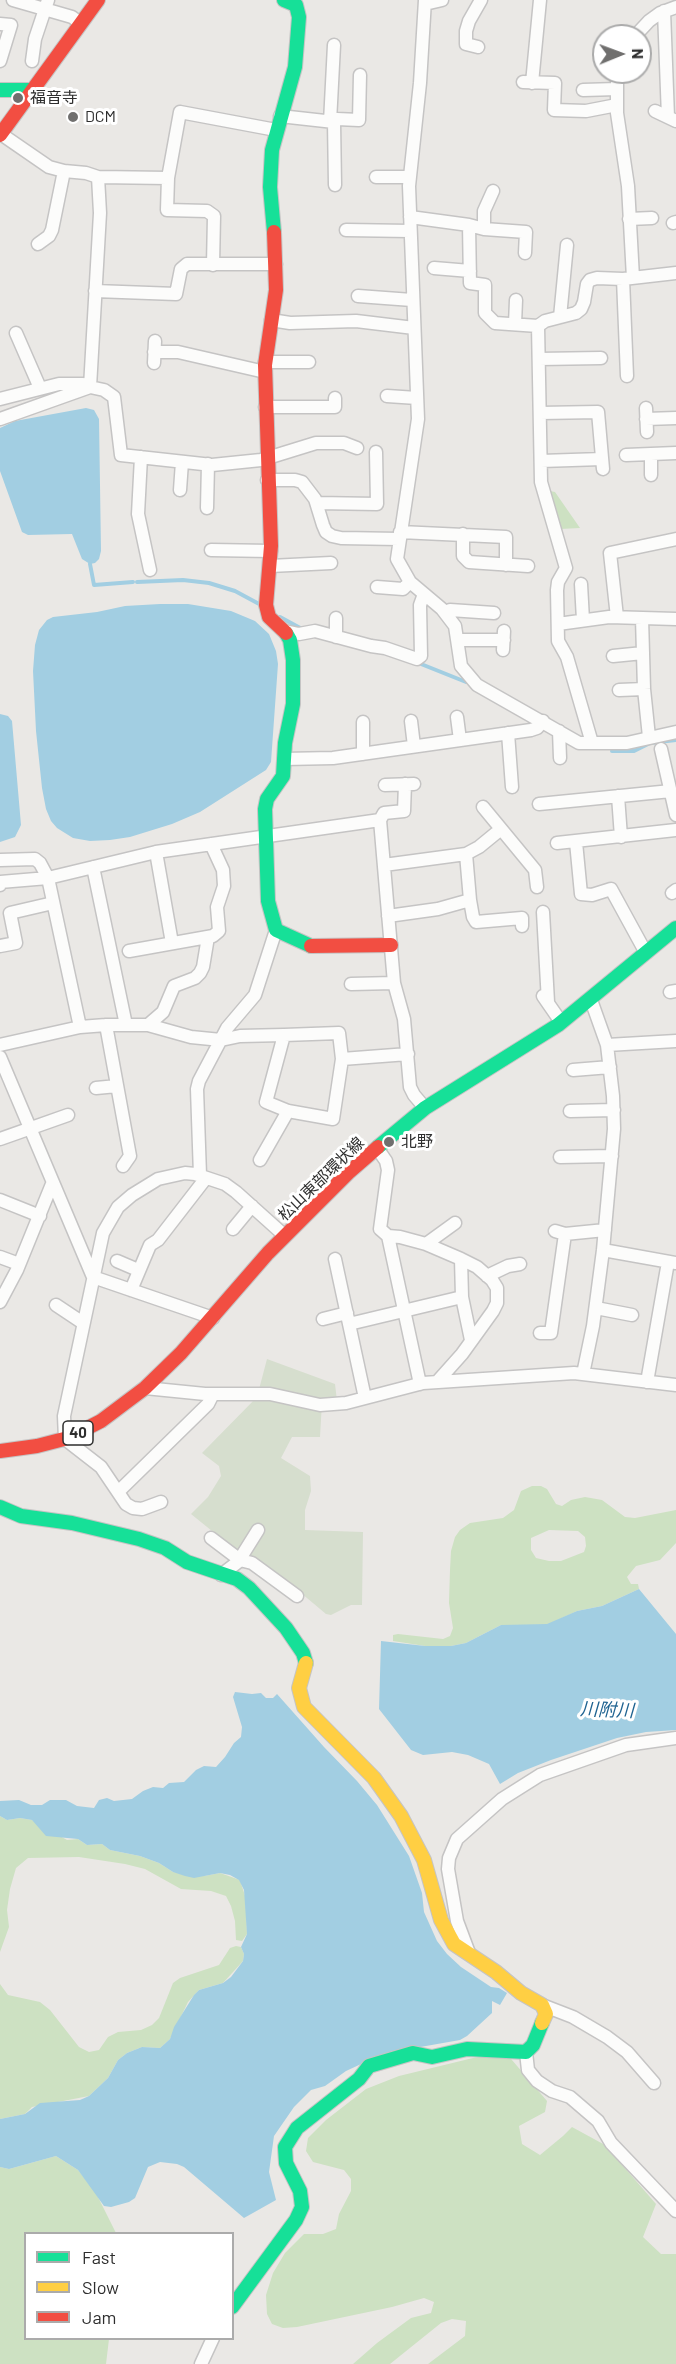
<!DOCTYPE html>
<meta charset="utf-8">
<style>
body{margin:0}
#map{position:relative;width:676px;height:2364px;overflow:hidden;background:#eae8e5;font-family:Barlow,sans-serif}
canvas{display:block}
.legend{position:absolute;left:24px;top:2232px;width:210px;height:108px;box-sizing:border-box;background:#fff;border:2px solid #ababab;margin:0;padding:8px 10px;list-style:none;font-size:18px;color:#2e2e2e}
.legend li{display:flex;align-items:center;gap:12px;height:30px}
.legend b{width:30px;border:2px solid #ababab}
.north{position:absolute;left:592px;top:24px;width:60px;height:60px;box-sizing:border-box;background:#fff;border:2px solid #ababab;border-radius:50%;rotate:89deg;font-size:16px;font-weight:700;line-height:24px;text-align:center;color:#2e2e2e}
.north::after{content:'';display:block;margin:auto;width:21px;height:27px;background:#706f6e;clip-path:polygon(50% 0,100% 100%,50% 72%,0 100%)}
</style>
<div id="map">
<canvas width="676" height="2364"></canvas>
<ul class="legend">
<li><b style="height:8px;background:#16e098"></b>Fast</li>
<li><b style="height:8px;background:#ffcf43"></b>Slow</li>
<li><b style="height:8px;background:#f24e42"></b>Jam</li>
</ul>
<div class="north">N</div>
</div>
<script>
const c = document.querySelector('canvas').getContext('2d');
c.lineJoin = 'round';
function paint(path, color) { c.fillStyle = color; c.fill(path, 'evenodd'); }
const poly = rows => new Path2D(rows.map(r => 'M' + r).join(''));
function trace(path, color, width, dash) { c.strokeStyle = color; c.lineWidth = width; c.lineCap = dash ? 'butt' : 'round'; c.setLineDash(dash || []); c.stroke(path); }
function write(font, color, halo, rows, align = 'center') {
  c.font = font + ' Barlow,"Noto Sans JP",sans-serif'; c.lineWidth = 6; c.setLineDash([]); c.textBaseline = 'middle'; c.strokeStyle = halo; c.fillStyle = color; for (const [text, x, y, turn = 0] of rows) {
    c.save(); c.translate(x, y); c.rotate((+turn || 0) * Math.PI / 180); c.textAlign = isNaN(turn) ? turn : align; if (halo) c.strokeText(text, 0, 0); c.fillText(text, 0, 0); c.restore();
  }
}
const green = poly([
 [550,491,555,492,580,528,560,529],
 [532,1486,541,1486,547,1489,556,1504,562,1506,571,1500,585,1497,602,1500,625,1517,635,1518,676,1510,676,1543,660,1560,636,1566,627,1577,631,1584,638,1584,639,1589,602,1606,577,1611,547,1625,501,1625,466,1643,451,1646,425,1646,393,1641,393,1635,398,1634,443,1639,450,1636,453,1628,449,1603,450,1570,451,1551,455,1537,460,1530,470,1523,503,1518,514,1510,521,1491],
 [549,1530,578,1531,585,1537,586,1546,584,1552,561,1561,549,1561,536,1558,531,1550,531,1538],
 [0,1816,7,1820,20,1818,32,1820,67,1840,78,1839,87,1845,102,1844,110,1850,140,1856,159,1863,173,1872,204,1876,220,1873,240,1880,246,1899,247,1934,242,1941,236,1940,235,1921,231,1906,226,1896,211,1891,181,1889,145,1869,125,1864,79,1857,28,1858,16,1868,10,1889,7,1910,9,1927,0,1952],
 [236,1946,241,1947,244,1954,243,1961,223,1983,199,1990,188,2002,170,2039,160,2048,142,2047,127,2053,118,2060,108,2078,89,2096,32,2107,25,2114,0,2119,0,1984,8,1995,40,2002,50,2010,79,2047,89,2052,99,2050,108,2037,118,2032,141,2030,152,2025,159,2018,173,1983,180,1978,219,1965,230,1948],
 [506,2053,547,2101,545,2112,519,2126,522,2144,540,2155,563,2136,572,2127,605,2145,656,2204,643,2237,661,2254,676,2254,676,2364,428,2364,465,2336,466,2321,452,2319,441,2323,390,2364,353,2364,377,2343,411,2318,431,2313,434,2302,424,2298,392,2307,297,2327,283,2328,272,2324,267,2314,266,2295,273,2273,285,2253,304,2234,323,2234,336,2229,339,2214,351,2191,351,2179,344,2170,313,2162,306,2151,308,2138,326,2120,366,2089,399,2076,473,2058],
 [56,2156,78,2170,95,2191,116,2233,26,2234,26,2338,109,2339,106,2364,0,2364,0,2167,9,2169]
]);
const cemetery = poly([
 [267,1359,335,1384,337,1401,322,1402,320,1437,292,1437,281,1458,310,1476,311,1491,305,1510,305,1530,363,1532,362,1605,351,1605,331,1615,326,1614,301,1593,207,1538,212,1531,191,1514,208,1497,221,1476,219,1466,202,1453,257,1397]
]);
const water = poly([
 [86,408,94,410,99,419,101,551,99,559,95,563,90,564,82,559,72,534,28,535,22,532,0,471,0,428,15,421],
 [160,604,188,604,231,611,255,621,269,634,276,651,278,664,271,762,266,770,200,812,172,824,130,837,110,840,90,841,73,838,57,828,51,821,46,809,42,788,36,731,33,671,35,645,39,630,47,620,53,617,97,612,125,606],
 [0,714,8,716,12,721,21,825,15,837,0,842],
 [639,1589,676,1634,676,1730,646,1732,617,1738,551,1760,518,1773,500,1784,489,1764,468,1755,452,1752,423,1755,411,1750,379,1709,381,1641,425,1646,451,1646,466,1643,501,1625,547,1624,577,1611,602,1606],
 [235,1692,252,1694,261,1693,266,1698,273,1698,277,1694,324,1747,357,1781,377,1805,409,1856,422,1893,424,1912,437,1941,447,1954,461,1967,491,1987,499,1988,507,1993,500,2005,492,2001,492,2013,467,2036,460,2040,409,2049,372,2059,346,2071,325,2086,311,2090,294,2107,274,2136,269,2172,276,2200,244,2218,184,2167,177,2164,160,2162,148,2167,135,2198,129,2202,111,2207,104,2206,78,2170,56,2156,9,2169,0,2167,0,2119,25,2114,40,2103,80,2100,89,2096,108,2078,118,2060,127,2053,142,2047,160,2048,170,2039,174,2027,194,1995,199,1990,223,1983,231,1977,243,1961,244,1954,241,1947,247,1934,244,1890,239,1880,230,1875,220,1873,194,1878,185,1876,173,1872,159,1863,140,1856,110,1850,102,1844,87,1845,78,1839,46,1836,32,1820,20,1818,7,1820,0,1816,0,1801,19,1800,31,1805,42,1805,50,1800,66,1800,77,1806,94,1808,99,1800,107,1798,114,1801,132,1799,143,1791,153,1787,163,1788,169,1783,184,1782,196,1770,204,1766,216,1767,225,1757,234,1743,241,1737,242,1727,233,1697]
]);
const stream = poly([
 [90,564,94,585,133,582],
 [137,582,183,580,209,583,235,591,261,605],
 [280,617,302,629],
 [416,662,466,682],
 [612,751,634,751,650,743,676,740]
]);
const street = poly([
 [13,0,72,17,80,23],
 [425,0,420,83,409,186,418,419,397,559,410,582,442,609,455,626,461,666,477,685,579,743,627,743,676,732],
 [425,4,442,0],
 [664,11,668,117],
 [0,24,11,25,0,61],
 [635,36,649,21,660,13,676,7],
 [478,47,466,44,466,31,469,21,481,0],
 [32,61,35,39,48,0],
 [617,72,617,113,628,186,633,278],
 [523,82,555,83,554,110,586,111,617,105],
 [532,83,540,0],
 [583,90,617,89],
 [655,111,676,121],
 [280,116,334,122],
 [330,122,334,45],
 [1,134,49,167,64,171,86,173,98,177,168,178],
 [376,177,410,177],
 [335,185,334,122,337,119,359,120,360,75],
 [410,217,469,225,470,283,485,285,485,313,495,323,538,326,545,321,576,313,581,309,584,302,587,284,590,280,597,278,623,279,676,273],
 [629,219,652,218],
 [673,223,676,222],
 [469,225,484,229,526,232,525,253],
 [484,229,484,211,493,191],
 [346,230,410,231],
 [38,244,49,236,52,230,64,171],
 [213,265,214,216,207,211,167,210,168,178,180,112,276,130],
 [434,268,470,271],
 [623,279,627,376],
 [95,291,176,294,181,269,187,264,276,264],
 [358,296,412,300],
 [560,317,567,245],
 [271,320,290,323,356,321,414,328],
 [515,324,516,300],
 [538,326,541,482,566,568,558,582,557,590,558,641,567,657,592,743],
 [16,333,40,388],
 [154,352,178,352,265,372],
 [539,359,601,358],
 [265,362,309,362],
 [154,363,155,341],
 [387,396,417,398],
 [0,399,59,384,83,384,90,387,100,213,98,177],
 [265,407,335,407,335,398],
 [646,408,647,432],
 [540,413,598,412,603,469],
 [0,419,90,387,104,390,114,397,121,455,212,465,261,460,316,443,344,443,357,448],
 [646,419,676,418],
 [651,454,651,475],
 [626,455,676,453],
 [141,457,138,514,150,570],
 [541,461,602,459],
 [267,480,295,480,302,482,315,499,323,525,326,532,332,536,341,538,399,539],
 [180,490,182,462],
 [317,503,377,504,376,452],
 [207,508,208,464],
 [400,532,506,537,506,565],
 [463,534,463,556,469,562,528,566],
 [211,550,271,551],
 [270,566,331,563],
 [581,584,583,620],
 [377,587,403,589,410,582],
 [445,613,450,610,494,613],
 [617,617,610,553,676,539],
 [642,618,644,689,649,737],
 [558,624,609,617,676,619],
 [285,631,299,634,315,631,371,646,385,648,417,659,421,656,420,605,424,594],
 [336,637,336,618],
 [458,640,504,640],
 [503,650,504,631],
 [613,656,643,653],
 [619,690,644,689],
 [457,717,460,740],
 [411,721,414,746],
 [363,722,363,754],
 [559,731,560,758],
 [508,733,512,787],
 [661,749,676,815],
 [284,759,333,758,531,730,537,728,543,721],
 [385,785,414,784],
 [618,796,621,837],
 [539,804,671,791],
 [483,807,535,870,537,887],
 [380,820,384,813,404,811,405,784],
 [576,842,581,894,592,895,611,889,646,953],
 [557,843,676,830],
 [156,852,172,943],
 [466,854,470,900,473,917,476,922,522,918,522,926],
 [0,860,35,859,40,863,48,878,156,852,380,820,394,983,404,1019,410,1087,414,1095,425,1108],
 [384,865,466,854,479,847,501,829],
 [93,867,126,1025],
 [0,885,0,882,48,878,80,1027],
 [672,893,676,890],
 [543,912,548,1002],
 [388,916,438,909,470,900],
 [0,946,16,943,10,913,53,903],
 [129,951,213,936,219,931,217,907,224,886,223,870,211,844],
 [351,984,394,983],
 [670,992,676,991],
 [543,996,561,1022],
 [106,1025,130,1156,123,1166],
 [148,1025,163,1012,174,986,195,978,200,973,203,967,208,937],
 [0,1045,80,1027,106,1025,148,1025,191,1037,221,1040,240,1036,284,1035,339,1033,342,1059,333,1119,288,1111,266,1102,284,1035],
 [607,1045,676,1041],
 [0,1057,93,1277,213,1318],
 [342,1059,408,1054],
 [573,1070,610,1067],
 [96,1088,117,1086],
 [570,1111,614,1110],
 [0,1139,68,1115],
 [377,1148,386,1161,388,1170,380,1229,388,1236,420,1384],
 [560,1157,612,1156],
 [260,1160,288,1111],
 [200,1175,197,1089,199,1081,227,1028,255,995,276,930],
 [0,1200,40,1216],
 [233,1229,252,1206],
 [555,1231,565,1234,605,1230],
 [388,1236,400,1237,426,1244,461,1259,477,1267,492,1280,497,1288,497,1303,493,1311,462,1354,437,1382],
 [426,1244,455,1223],
 [603,1250,676,1263],
 [0,1257,19,1264],
 [335,1259,365,1398],
 [461,1259,462,1297,471,1340],
 [117,1261,138,1270],
 [487,1276,508,1266,520,1264],
 [131,1290,150,1245,158,1240,206,1178],
 [0,1302,17,1270,52,1184],
 [56,1305,83,1323],
 [596,1308,632,1315],
 [323,1319,347,1313],
 [349,1324,462,1297],
 [540,1333,551,1333,565,1234],
 [583,1374,593,1326,603,1250,614,1129,613,1096,607,1045,591,1000],
 [647,1382,668,1262],
 [145,1388,205,1394,270,1394,320,1405,346,1403,423,1383,574,1373,676,1385],
 [118,1492,208,1404,213,1394],
 [161,1502,142,1509,133,1508,126,1504,101,1467,65,1439,64,1416,103,1233,118,1207,132,1195,158,1179,185,1173,195,1174,225,1184,236,1192,285,1236],
 [211,1538,240,1560,252,1563,297,1596],
 [221,1575,238,1562,258,1530],
 [469,1953,457,1921,448,1869,449,1858,457,1839,502,1799,540,1775,626,1745,676,1738],
 [542,2005,573,2017,607,2037,627,2052,654,2083],
 [526,2052,528,2070,537,2081,552,2091,570,2097,598,2121,611,2143,676,2211],
 [201,2364,213,2338]
]);
const fast = poly([
 [0,90,31,90],
 [274,232,270,187,272,150,295,67,299,17,296,5,284,0],
 [286,633,290,640,293,660,293,704,285,743,283,776,267,799,265,809,268,901,276,930,311,946],
 [378,1147,425,1108,558,1025,676,928],
 [0,1507,21,1516,72,1523,139,1539,165,1548,187,1562,237,1579,249,1588,286,1628,303,1653,306,1663],
 [232,2307,296,2220,302,2207,300,2191,286,2163,285,2147,297,2128,359,2079,369,2066,413,2053,432,2057,467,2049,526,2052,533,2045,542,2023]
]);
const slow = poly([
 [306,1663,299,1688,304,1707,374,1778,401,1816,424,1860,441,1920,454,1944,496,1972,521,1993,542,2005,546,2014,542,2023]
]);
const jam = poly([
 [0,135,98,0],
 [274,232,276,290,265,365,271,546,266,605,269,617,286,633],
 [311,946,391,945],
 [0,1451,37,1446,68,1438,101,1421,145,1388,181,1353,268,1253,348,1173,378,1147]
]);
const markers = [
 [18,98,6,"#706f6e"],
 [73,117,6,"#706f6e"],
 [389,1142,6,"#706f6e"]
];
const shields = [
 [78,1433,30]
];
const shieldNames = [
 ["40",78,1433]
];
const poiNames = [
 ["福音寺",30,98],
 ["DCM",85,117],
 ["北野",401,1142]
];
const streetNames = [
 ["松山東部環状線",321,1179,-44]
];
const waterNames = [
 ["川附川",607,1710,2]
];
paint(green, '#cde1c2');
paint(cemetery, '#d6dece');
paint(water, '#a2cee2');
trace(stream, '#a2cee2', 4);
trace(street, '#c5c4c4', 15);
trace(fast, '#c5c4c4', 16);
trace(slow, '#c5c4c4', 16);
trace(jam, '#c5c4c4', 16);
trace(street, '#fcfcfb', 12);
trace(fast, '#16e098', 14);
trace(slow, '#ffcf43', 14);
trace(jam, '#f24e42', 14);
for (const [x, y, r, color] of markers) { const dot = new Path2D(); dot.arc(x, y, r, 0, 2 * Math.PI); c.fillStyle = color; c.fill(dot); trace(dot, '#fff', 2); }
for (const [x, y, w] of shields) { const box = new Path2D(); box.roundRect(x - w / 2, y - 12, w, 24, 4.5); c.fillStyle = '#fff'; c.fill(box); trace(box, '#2e2e2e', 1.5); }
write('bold 15px', '#2e2e2e', null, shieldNames);
write('16px', '#2e2e2e', '#fff', poiNames, 'left');
write('16px', '#2e2e2e', '#fff', streetNames);
write('italic 18px', '#1f6391', '#fff', waterNames);
</script>
